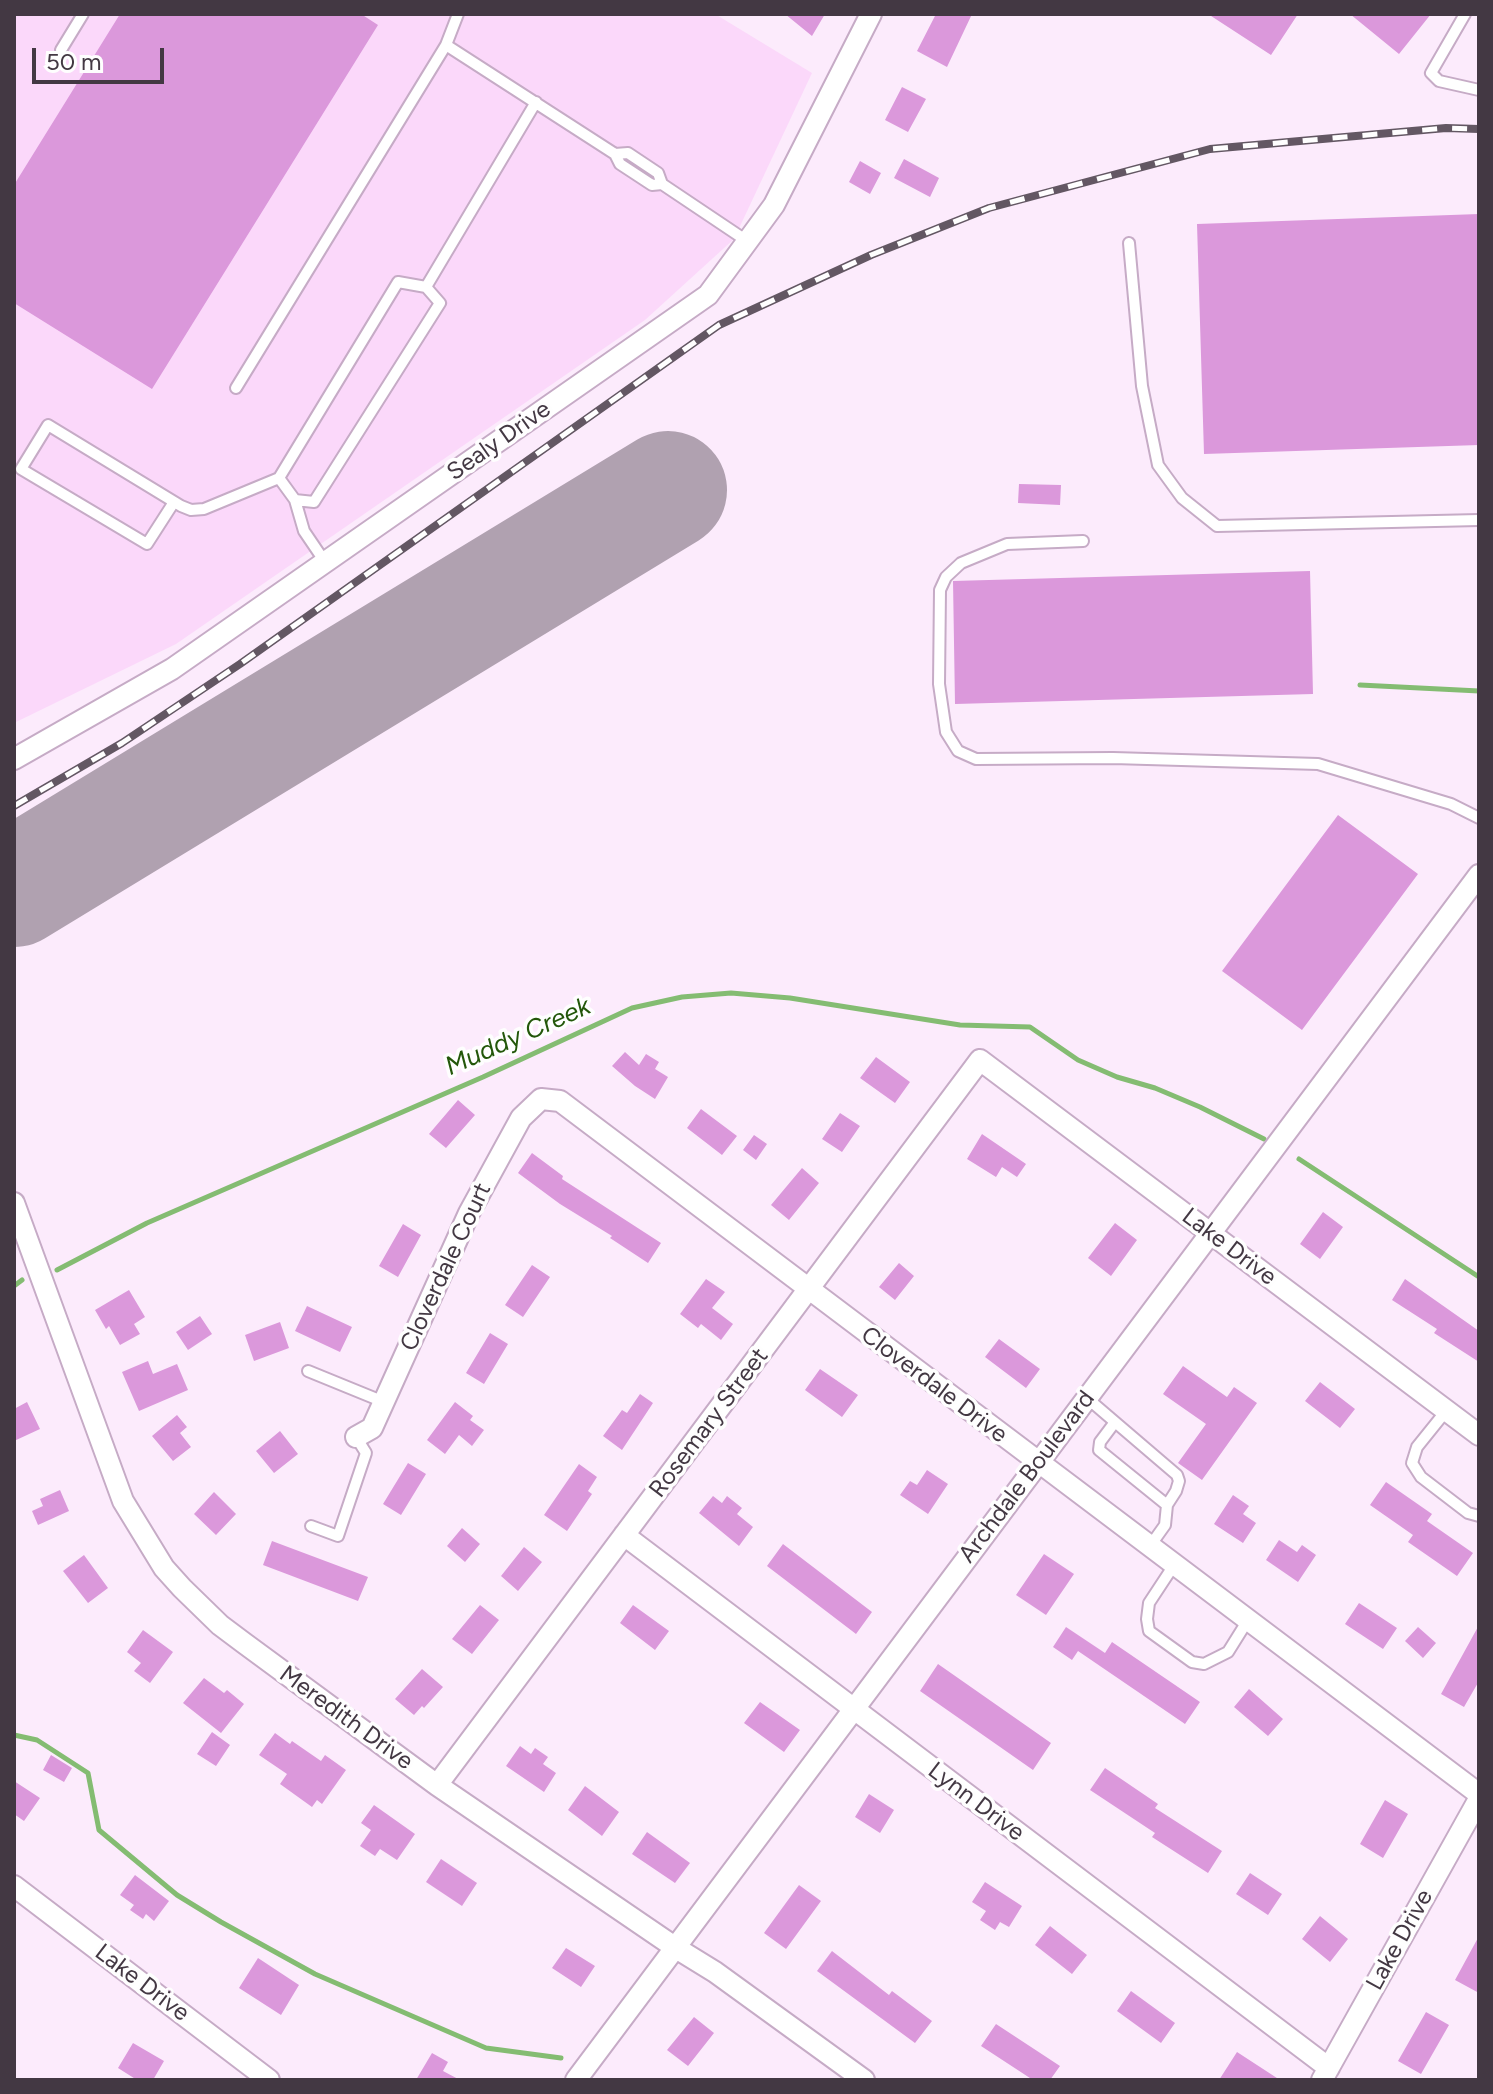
<!DOCTYPE html>
<style>
body{margin:0}
#map{position:relative;width:1493px;height:2094px;overflow:hidden;background:#fcebfc;font-family:Figtree,sans-serif}
canvas{display:block}
.frame{position:absolute;inset:0;border:16px solid #433843;pointer-events:none}
.scale{position:absolute;left:32px;top:48px;width:132px;height:36px;box-sizing:border-box;border:4px solid #433843;border-top:0;padding-left:10px;font-size:24px;line-height:28px;white-space:nowrap;color:#433843;-webkit-text-stroke:6px #fefefe;paint-order:stroke}
</style>
<div id="map">
<canvas width="1493" height="2094"></canvas>
<div class="frame"></div>
<div class="scale">50 m</div>
</div>
<script>
const c = document.querySelector('canvas').getContext('2d');
c.lineJoin = 'round';
function paint(path, color) { c.fillStyle = color; c.fill(path, 'evenodd'); }
const poly = rows => new Path2D(rows.map(r => 'M' + r).join(''));
function trace(path, color, width, dash) { c.strokeStyle = color; c.lineWidth = width; c.lineCap = dash ? 'butt' : 'round'; c.setLineDash(dash || []); c.stroke(path); }
function write(font, color, halo, rows, align = 'center') {
  c.font = font + ' Figtree,sans-serif'; c.lineWidth = 7; c.setLineDash([]); c.textBaseline = 'middle'; c.strokeStyle = halo; c.fillStyle = color; for (const [text, x, y, turn = 0] of rows) {
    c.save(); c.translate(x, y); c.rotate((+turn || 0) * Math.PI / 180); c.textAlign = isNaN(turn) ? turn : align; if (halo) c.strokeText(text, 0, 0); c.fillText(text, 0, 0); c.restore();
  }
}
const built = poly([
 [14,14,715,14,812,73,734,239,645,320,176,644,14,723]
]);
const stream = poly([
 [1360,685,1479,691],
 [1299,1159,1479,1277],
 [57,1270,147,1223,483,1077,632,1008,682,997,731,993,790,998,960,1025,1030,1027,1078,1060,1117,1077,1155,1088,1200,1107,1264,1139],
 [14,1286,22,1280],
 [14,1735,37,1740,88,1773,99,1830,177,1895,221,1922,315,1974,486,2048,561,2058]
]);
const runway = poly([
 [14,888,668,490]
]);
const building = poly([
 [120,14,361,14,378,25,152,389,14,303,14,185],
 [785,14,825,14,812,36],
 [936,14,972,14,947,67,917,51],
 [1208,14,1298,14,1271,55],
 [1350,14,1431,14,1399,54],
 [902,87,926,99,908,132,885,120],
 [904,159,939,178,930,197,894,178],
 [860,161,881,173,870,194,849,182],
 [1479,214,1479,445,1204,454,1197,224],
 [1019,484,1061,485,1060,505,1018,503],
 [1310,571,1313,694,955,704,953,581],
 [1338,815,1418,874,1302,1030,1222,971],
 [625,1052,639,1065,646,1054,659,1062,655,1069,668,1077,655,1099,635,1086,612,1066],
 [876,1057,910,1082,895,1103,860,1078],
 [458,1100,475,1115,446,1148,429,1134],
 [701,1109,737,1136,722,1155,687,1128],
 [840,1113,860,1126,842,1152,822,1139],
 [982,1134,1026,1164,1017,1177,1002,1167,996,1177,967,1159],
 [754,1135,767,1144,756,1160,743,1150],
 [532,1153,563,1176,562,1179,661,1243,648,1263,610,1238,612,1236,560,1204,518,1173],
 [802,1168,819,1183,789,1220,771,1205],
 [1323,1212,1343,1227,1320,1259,1300,1244],
 [1115,1223,1137,1240,1111,1276,1088,1258],
 [403,1224,421,1235,398,1277,379,1266],
 [899,1263,914,1276,895,1300,879,1287],
 [532,1265,550,1277,523,1317,505,1305],
 [706,1279,725,1292,712,1308,733,1324,721,1340,701,1324,698,1328,680,1314],
 [1405,1279,1479,1331,1479,1362,1434,1333,1437,1329,1392,1300],
 [129,1290,145,1317,134,1324,140,1334,120,1345,109,1326,106,1329,95,1310],
 [307,1306,352,1327,340,1352,295,1331],
 [200,1316,212,1334,188,1350,176,1332],
 [280,1322,289,1348,254,1361,245,1335],
 [490,1333,508,1344,484,1384,466,1373],
 [999,1339,1040,1369,1026,1388,985,1357],
 [148,1361,153,1374,177,1364,188,1390,139,1411,122,1372],
 [1183,1366,1227,1397,1234,1387,1257,1403,1202,1480,1178,1463,1206,1424,1163,1394],
 [820,1369,858,1395,842,1417,805,1390],
 [1320,1382,1355,1409,1340,1428,1305,1401],
 [640,1394,653,1403,622,1450,603,1436,622,1410,627,1413],
 [27,1402,40,1429,14,1441,14,1409],
 [455,1402,473,1416,470,1420,484,1430,472,1446,459,1435,445,1454,427,1440],
 [177,1415,187,1427,180,1433,191,1447,173,1461,152,1436],
 [280,1431,298,1454,274,1473,256,1451],
 [408,1463,426,1474,401,1515,383,1504],
 [579,1464,597,1477,588,1491,592,1494,567,1531,544,1515],
 [927,1470,948,1484,928,1514,900,1495,910,1481,917,1485],
 [1386,1482,1432,1514,1427,1521,1473,1553,1457,1576,1408,1542,1413,1535,1370,1505],
 [60,1490,69,1511,38,1525,32,1511,43,1506,40,1499],
 [214,1492,236,1514,216,1535,194,1514],
 [1233,1495,1249,1506,1243,1514,1256,1523,1243,1543,1214,1524],
 [713,1496,722,1503,727,1496,742,1508,737,1514,753,1527,739,1546,699,1513],
 [462,1528,480,1544,465,1562,447,1546],
 [1279,1540,1297,1552,1302,1545,1316,1555,1298,1582,1266,1560],
 [272,1541,368,1577,358,1601,263,1565],
 [783,1544,872,1612,856,1634,767,1566],
 [524,1547,542,1562,518,1591,501,1576],
 [1044,1554,1074,1574,1046,1615,1016,1595],
 [84,1555,108,1588,88,1603,63,1571],
 [1359,1603,1397,1628,1383,1649,1345,1624],
 [480,1605,499,1620,472,1654,452,1639],
 [633,1605,669,1631,655,1650,620,1623],
 [1479,1625,1479,1681,1464,1707,1441,1694],
 [1066,1627,1105,1653,1112,1642,1200,1702,1185,1724,1078,1651,1072,1660,1053,1647],
 [1418,1627,1436,1643,1423,1658,1405,1641],
 [143,1630,173,1652,150,1683,134,1671,141,1663,127,1652],
 [938,1664,1051,1743,1033,1770,920,1691],
 [422,1669,443,1687,424,1708,422,1706,414,1715,395,1699],
 [204,1678,224,1693,227,1690,244,1704,221,1733,183,1703],
 [1249,1689,1283,1719,1268,1736,1234,1707],
 [760,1702,800,1730,784,1752,744,1723],
 [212,1732,230,1745,216,1766,197,1754],
 [275,1733,290,1744,292,1741,321,1761,325,1755,346,1770,322,1804,317,1800,312,1807,280,1784,287,1774,259,1755],
 [520,1746,531,1754,535,1748,548,1757,543,1764,556,1773,544,1792,506,1766],
 [51,1755,72,1768,64,1782,43,1770],
 [1105,1768,1158,1804,1155,1808,1222,1851,1208,1873,1152,1837,1155,1833,1090,1790],
 [14,1781,40,1798,24,1821,14,1814],
 [585,1786,619,1812,602,1836,568,1810],
 [869,1794,894,1810,880,1833,855,1817],
 [1385,1800,1408,1814,1383,1858,1360,1844],
 [374,1805,415,1834,397,1860,380,1849,375,1856,360,1846,371,1830,361,1823],
 [647,1832,690,1863,675,1883,632,1854],
 [441,1859,477,1883,462,1906,426,1882],
 [1250,1873,1282,1894,1268,1915,1236,1894],
 [135,1875,169,1901,154,1921,146,1914,143,1919,130,1910,134,1905,120,1895],
 [985,1882,1022,1906,1009,1927,1000,1922,995,1930,980,1920,986,1911,972,1902],
 [799,1885,821,1901,786,1949,764,1933],
 [1320,1916,1348,1939,1330,1962,1302,1939],
 [1050,1926,1087,1955,1072,1974,1035,1945],
 [1479,1936,1479,1993,1455,1980],
 [566,1948,595,1966,581,1987,552,1968],
 [832,1951,889,1995,892,1991,932,2021,915,2043,817,1971],
 [258,1958,299,1985,281,2015,239,1988],
 [1131,1991,1175,2023,1161,2043,1117,2011],
 [1426,2012,1449,2025,1421,2074,1398,2061],
 [694,2017,714,2033,688,2066,667,2050],
 [996,2024,1060,2066,1050,2080,1033,2080,981,2046],
 [133,2043,164,2061,153,2080,137,2080,118,2068],
 [1237,2052,1280,2080,1219,2080],
 [432,2053,448,2062,443,2071,460,2080,416,2080]
]);
const lane = poly([
 [458,14,446,45,615,154,628,153,658,173,662,184,747,241],
 [1465,14,1431,73,1439,81,1479,90],
 [61,50,83,14],
 [615,154,620,164,652,185,662,184],
 [1129,243,1142,386,1158,465,1182,498,1217,526,1479,520],
 [426,287,398,282,279,478,295,500,314,502,440,303,426,287,536,102],
 [236,388,446,45],
 [295,500,304,531,325,562],
 [174,502,147,544,21,469,48,425,181,506,191,510,204,509,279,478],
 [1083,541,1007,544,961,563,946,577,940,590,939,684,946,732,958,751,976,759,1113,758,1318,764,1451,804,1479,818],
 [308,1371,384,1402],
 [1087,1398,1115,1422,1177,1475,1179,1481,1176,1491,1167,1505,1099,1450,1100,1442,1115,1422],
 [1446,1411,1417,1447,1412,1463,1421,1477,1468,1513,1479,1516],
 [311,1526,338,1536,366,1453,356,1437],
 [1150,1546,1165,1525,1167,1505],
 [1174,1565,1149,1603,1147,1619,1149,1631,1192,1662,1204,1664,1228,1652,1248,1620]
]);
const street = poly([
 [14,759,172,669,708,295,774,205,871,14],
 [14,1203,123,1501,164,1568,182,1588,220,1625,244,1643,437,1785,676,1948,715,1972,864,2080],
 [356,1437,372,1428,469,1213,521,1118,541,1099,560,1101,1479,1794],
 [624,1535,1329,2068],
 [437,1785,980,1060,1479,1435],
 [14,1886,269,2080],
 [576,2080,1479,875],
 [1322,2080,1479,1799]
]);
const rail = poly([
 [14,806,122,743,240,664,719,325,871,255,989,208,1210,149,1446,128,1479,129]
]);
const streetNames = [
 ["Sealy Drive",499,441,-35],
 ["Lake Drive",1229,1247,37],
 ["Cloverdale Court",446,1267,-65],
 ["Cloverdale Drive",934,1385,37],
 ["Rosemary Street",709,1423,-53],
 ["Archdale Boulevard",1027,1477,-53],
 ["Meredith Drive",346,1718,36],
 ["Lynn Drive",976,1802,37],
 ["Lake Drive",1400,1940,-61],
 ["Lake Drive",142,1983,37]
];
const waterNames = [
 ["Muddy Creek",518,1037,-24]
];
paint(built, '#fbd8fa');
trace(stream, '#84bc72', 5);
trace(runway, '#b0a1b0', 118);
paint(building, '#db98db');
trace(lane, '#c6abc6', 14);
trace(street, '#c6abc6', 24);
trace(lane, '#fff', 10);
trace(street, '#fff', 20);
trace(rail, '#635763', 8);
trace(rail, '#fefefe', 5, [15]);
write('24px', '#433843', '#fefefe', streetNames);
write('italic 26px', '#23570a', '#fefefe', waterNames);
</script>
